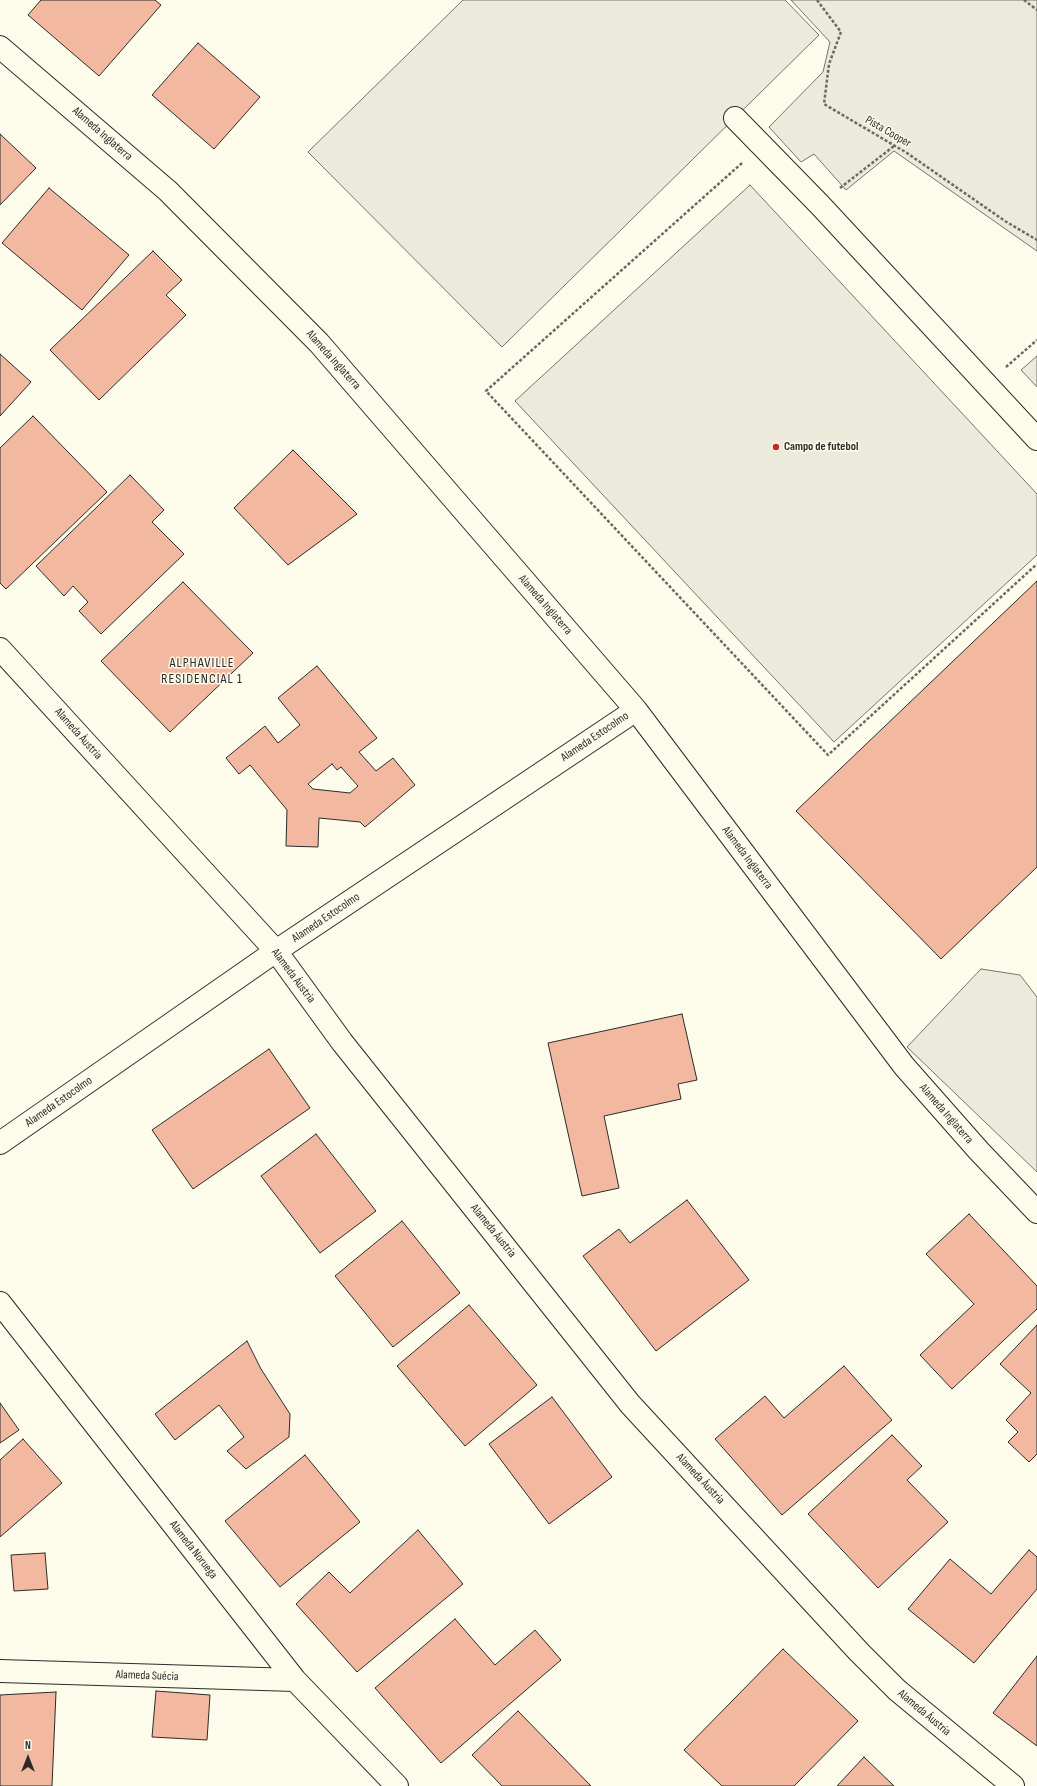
<!DOCTYPE html>
<meta charset="utf-8">
<style>
body{margin:0}
#map{position:relative;width:1037px;height:1786px;overflow:hidden;background:#fdfbea;font-family:"Sofia Sans Condensed",sans-serif}
canvas{display:block}
.north{position:absolute;left:8px;top:1738px;width:40px;height:40px;-webkit-text-stroke:3px #fdfbea;paint-order:stroke;rotate:0deg;font-size:11px;font-weight:700;line-height:16px;text-align:center;color:#2b2b2b}
.north::after{content:'';display:block;margin:auto;width:14px;height:18px;background:#2b2b2b;clip-path:polygon(50% 0,100% 100%,50% 72%,0 100%)}
</style>
<div id="map">
<canvas width="1037" height="1786"></canvas>
<div class="north">N</div>
</div>
<script>
const c = document.querySelector('canvas').getContext('2d');
c.lineJoin = 'round';
function paint(path, color) { c.fillStyle = color; c.fill(path, 'evenodd'); }
const poly = rows => new Path2D(rows.map(r => 'M' + r).join(''));
function trace(path, color, width, dash) { c.strokeStyle = color; c.lineWidth = width; c.lineCap = dash ? 'butt' : 'round'; c.setLineDash(dash || []); c.stroke(path); }
function write(font, color, halo, rows, align = 'center') {
  c.font = font + ' "Sofia Sans Condensed",sans-serif'; c.lineWidth = 3; c.setLineDash([]); c.textBaseline = 'middle'; c.strokeStyle = halo; c.fillStyle = color; for (const [text, x, y, turn = 0] of rows) {
    c.save(); c.translate(x, y); c.rotate((+turn || 0) * Math.PI / 180); c.textAlign = isNaN(turn) ? turn : align; if (halo) c.strokeText(text, 0, 0); c.fillText(text, 0, 0); c.restore();
  }
}
const green = poly([
 [463,0,785,0,819,35,502,347,308,152,463,0],
 [791,0,1037,0,1037,251,894,151,846,190,814,154,801,162,769,127,823,72,830,42,791,0],
 [750,185,1037,494,1037,555,834,742,515,401,750,185],
 [1037,356,1037,387,1021,370,1037,356],
 [981,969,1020,975,1037,997,1037,1172,907,1047,981,969]
]);
const building = poly([
 [41,0,155,0,161,5,99,76,28,15,41,0],
 [198,43,260,97,214,149,152,95,198,43],
 [0,134,36,168,0,205,0,134],
 [49,188,129,255,82,310,2,243,49,188],
 [153,251,182,280,166,295,186,315,99,400,50,350,153,251],
 [0,354,31,382,0,416,0,354],
 [33,416,107,492,6,589,0,583,0,448,33,416],
 [293,450,357,514,288,565,234,508,293,450],
 [130,475,164,510,152,522,184,554,101,634,79,611,88,602,73,586,64,596,36,566,130,475],
 [1037,581,1037,867,941,959,796,811,1037,581],
 [183,582,253,653,170,732,101,661,183,582],
 [317,666,377,738,359,752,376,771,393,758,415,785,365,827,360,822,319,818,318,847,286,846,287,810,250,765,239,774,226,758,265,726,278,743,300,725,278,698,317,666],
 [332,764,337,770,341,767,358,786,350,793,313,789,308,784,332,764],
 [682,1014,697,1080,678,1084,681,1099,604,1116,619,1188,582,1196,548,1043,682,1014],
 [269,1049,310,1108,193,1189,152,1130,269,1049],
 [316,1134,376,1211,320,1253,261,1176,316,1134],
 [687,1200,749,1280,656,1351,583,1256,619,1229,630,1243,687,1200],
 [969,1214,1037,1286,1037,1309,952,1389,920,1355,974,1304,926,1254,969,1214],
 [402,1221,460,1293,393,1347,335,1276,402,1221],
 [469,1305,537,1385,465,1446,397,1366,469,1305],
 [1037,1325,1037,1454,1029,1462,1008,1442,1018,1432,1006,1420,1031,1393,1000,1364,1037,1325],
 [247,1341,261,1369,290,1414,289,1437,246,1469,227,1451,244,1437,219,1405,175,1440,155,1414,247,1341],
 [844,1366,892,1420,782,1515,715,1439,765,1396,784,1418,844,1366],
 [552,1397,612,1477,549,1524,489,1444,552,1397],
 [0,1403,19,1430,0,1443,0,1403],
 [892,1435,922,1466,907,1480,948,1522,878,1588,808,1514,892,1435],
 [23,1439,62,1483,0,1537,0,1460,23,1439],
 [305,1455,360,1522,280,1587,225,1521,305,1455],
 [418,1530,463,1584,357,1672,296,1604,329,1572,350,1593,418,1530],
 [1029,1550,1037,1557,1037,1589,974,1663,908,1609,950,1559,991,1594,1029,1550],
 [45,1553,48,1589,14,1591,11,1555,45,1553],
 [455,1619,495,1665,535,1630,561,1660,441,1763,375,1688,455,1619],
 [783,1649,858,1721,794,1786,722,1786,684,1750,783,1649],
 [1037,1656,1037,1746,993,1713,1037,1656],
 [156,1691,210,1695,207,1740,152,1737,156,1691],
 [56,1692,52,1786,0,1786,0,1695,56,1692],
 [518,1711,591,1786,502,1786,472,1755,518,1711],
 [864,1757,894,1786,837,1786,864,1757]
]);
const path = poly([
 [817,0,841,32,829,64,824,104,907,153,1005,221,1037,240],
 [1024,0,1037,10],
 [742,163,486,391,828,755,1037,564],
 [840,188,894,146],
 [1006,367,1037,340]
]);
const minor = poly([
 [0,47,168,191,319,343,636,710,904,1066,979,1151,1037,1212],
 [735,118,820,205,1037,439],
 [0,649,276,951,342,1042,630,1404,859,1652,897,1690,1013,1786],
 [0,1143,276,951,636,710],
 [0,1303,295,1680,397,1786],
 [0,1671,295,1680]
]);
const markers = [
 [776,447,4,"#c62828"]
];
const streetNames = [
 ["Pista Cooper",888,132,30],
 ["Alameda Inglaterra",102,134,41],
 ["Alameda Inglaterra",333,360,48],
 ["Alameda Inglaterra",545,605,49],
 ["Alameda Áustria",78,734,48],
 ["Alameda Estocolmo",595,737,-34],
 ["Alameda Inglaterra",747,858,53],
 ["Alameda Estocolmo",326,918,-34],
 ["Alameda Áustria",293,976,53],
 ["Alameda Estocolmo",59,1102,-35],
 ["Alameda Inglaterra",946,1114,49],
 ["Alameda Áustria",493,1231,51],
 ["Alameda Áustria",700,1479,47],
 ["Alameda Noruega",193,1550,52],
 ["Alameda Suécia",147,1676,2],
 ["Alameda Áustria",924,1713,40]
];
const poiNames = [
 ["Campo de futebol",784,447]
];
const quarterNames = [
 ["ALPHAVILLE",202,663],
 ["RESIDENCIAL 1",202,679]
];
paint(green, '#ecebdb');
trace(green, '#74746e', 1);
paint(building, '#f2b8a0');
trace(building, '#2b2b2b', 1);
trace(minor, '#2b2b2b', 24);
trace(path, '#6a6964', 2.5, [3, 2]);
trace(minor, '#fdfbea', 22);
for (const [x, y, r, color] of markers) { const dot = new Path2D(); dot.arc(x, y, r, 0, 2 * Math.PI); c.fillStyle = color; c.fill(dot); trace(dot, '#fdfbea', 1.5); }
write('12px', '#2b2b2b', '#fdfbea', streetNames);
write('bold 12px', '#2b2b2b', '#fdfbea', poiNames, 'left');
c.letterSpacing = '1px';
write('14px', '#2b2b2b', '#fdfbea', quarterNames);
c.letterSpacing = '0px';
</script>
